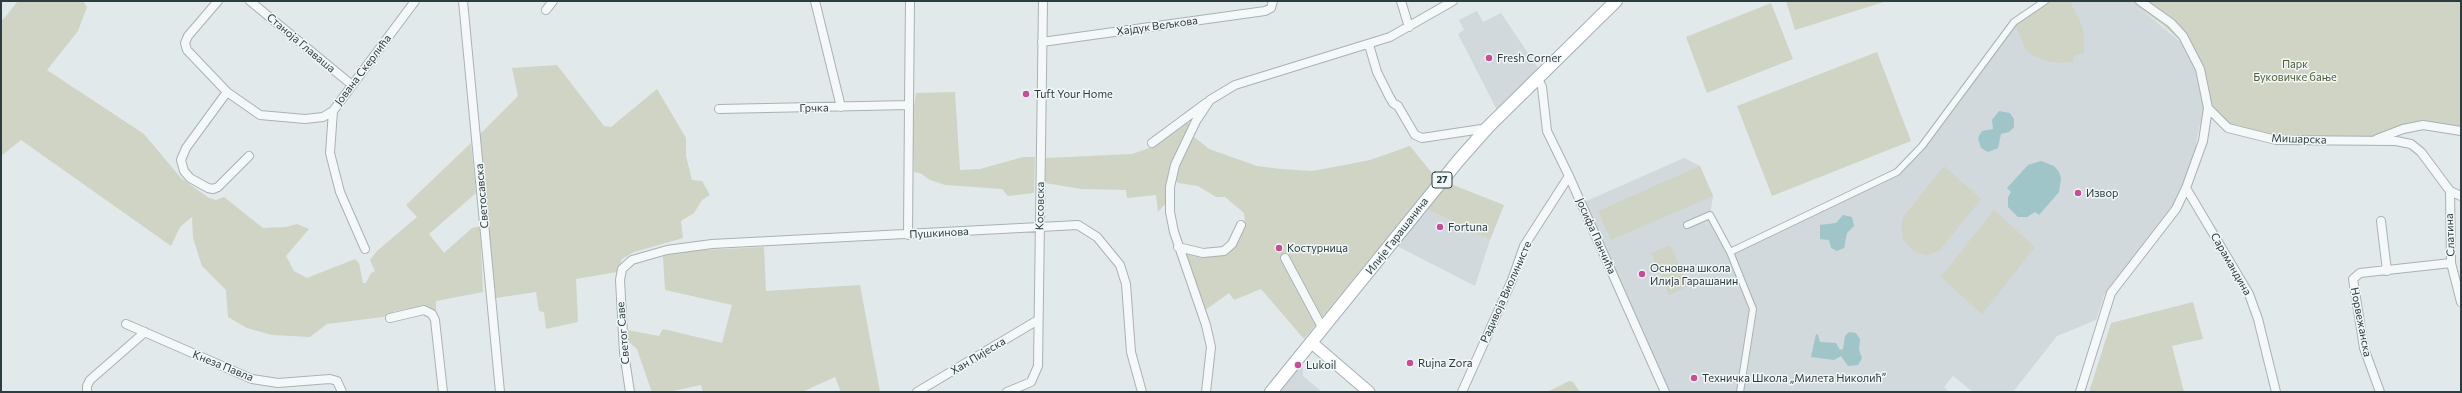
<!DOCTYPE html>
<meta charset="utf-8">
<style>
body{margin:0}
#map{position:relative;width:2462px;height:393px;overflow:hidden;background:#e2e9ea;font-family:Commissioner,sans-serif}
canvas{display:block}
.frame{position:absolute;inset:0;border:2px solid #2b3d41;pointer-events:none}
</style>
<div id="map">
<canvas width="2462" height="393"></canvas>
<div class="frame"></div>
</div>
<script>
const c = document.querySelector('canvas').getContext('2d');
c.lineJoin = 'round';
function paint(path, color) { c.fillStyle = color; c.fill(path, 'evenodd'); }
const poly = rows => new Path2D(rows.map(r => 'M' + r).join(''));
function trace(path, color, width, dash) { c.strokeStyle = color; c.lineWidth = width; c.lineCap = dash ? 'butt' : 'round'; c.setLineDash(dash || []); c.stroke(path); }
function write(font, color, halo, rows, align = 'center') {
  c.font = font + ' Commissioner,sans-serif'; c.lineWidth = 3; c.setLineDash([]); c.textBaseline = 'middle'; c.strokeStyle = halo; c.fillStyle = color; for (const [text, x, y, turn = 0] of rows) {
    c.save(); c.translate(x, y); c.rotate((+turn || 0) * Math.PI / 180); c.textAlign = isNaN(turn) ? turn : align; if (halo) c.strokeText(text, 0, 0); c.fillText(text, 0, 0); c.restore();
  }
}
const built = poly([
 [2045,1,2130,1,2137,6,2193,52,2208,108,2199,128,2196,143,2197,159,2186,188,2169,211,2153,241,2104,295,2096,320,2057,336,2013,392,1973,392,1953,376,1944,387,1950,392,1665,392,1582,203,1684,158,1700,166,1713,196,1710,215,1730,252,1897,172,1922,146,2014,22],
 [1477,11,1483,22,1501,13,1542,74,1500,116,1458,34,1464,30,1459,20],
 [1427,209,1490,240,1475,286,1397,246],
 [1303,353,1303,376,1322,392,1271,392]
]);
const green = poly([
 [18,1,83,1,87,7,78,31,47,70,144,134,181,178,209,198,216,200,224,197,263,228,286,227,297,224,309,229,286,256,294,271,307,278,355,259,359,263,363,283,366,283,371,273,375,271,370,260,377,251,417,217,406,205,471,143,476,193,429,234,444,253,472,228,480,226,483,292,436,301,436,313,430,309,417,307,396,311,383,317,327,324,310,337,272,335,247,328,228,317,226,290,202,266,193,238,192,217,180,227,171,246,21,140,1,156,1,22],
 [1786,1,1887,1,1795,30],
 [2045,1,2070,1,2083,28,2084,36,2084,52,2073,57,2074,62,2060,63,2046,61,2034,56,2026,50,2014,22],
 [2130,1,2461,1,2461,131,2423,125,2372,140,2276,140,2228,128,2214,116,2193,52,2163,25],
 [1771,3,1793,59,1707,93,1686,37],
 [1877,52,1911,141,1772,196,1737,106],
 [557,65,604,126,611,127,657,89,686,138,686,156,692,180,702,181,710,195,702,200,694,213,681,221,683,238,634,252,622,259,617,272,576,279,578,322,546,329,544,312,539,311,536,292,496,298,479,135,518,96,512,68],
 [955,92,960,170,980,169,1023,157,1035,157,1034,193,1008,196,1002,189,945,185,930,180,920,173,914,172,912,118,916,93],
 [1185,123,1189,123,1193,136,1209,149,1257,166,1280,169,1312,171,1345,165,1370,160,1410,146,1436,178,1304,339,1261,289,1234,300,1229,293,1204,311,1185,252,1203,256,1237,243,1245,222,1244,213,1225,197,1216,197,1198,186,1178,183,1170,174,1166,203,1158,212,1156,195,1127,198,1126,190,1081,189,1045,183,1046,158,1132,154,1147,149],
 [1700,166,1713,196,1611,240,1598,211],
 [1944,166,1981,199,1939,251,1927,255,1915,252,1903,240,1901,224,1904,216],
 [1448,183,1504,205,1490,240,1427,209],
 [1994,210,2035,247,1982,314,1941,277],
 [1670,245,1689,286,1669,295,1651,253],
 [764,247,766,291,860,285,880,392,841,392,835,377,802,392,703,392,701,385,668,392,653,392,651,390,637,349,628,341,627,330,659,336,663,329,722,343,732,305,665,290,663,256,684,251],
 [2193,302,2203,339,2172,346,2184,392,2089,392,2111,323],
 [1569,381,1573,382,1580,392,1547,392]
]);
const water = poly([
 [1999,111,2010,113,2014,119,2014,127,2009,132,2001,134,1998,148,1988,152,1981,148,1978,138,1982,131,1993,129,1992,120],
 [2041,161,2054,166,2059,172,2061,178,2059,192,2039,215,2035,212,2027,217,2018,217,2008,207,2008,197,2011,192,2007,188,2028,165],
 [1843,215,1852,217,1854,226,1847,233,1844,248,1837,251,1831,248,1829,240,1820,239,1820,225,1836,223],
 [1849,332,1856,333,1860,339,1859,350,1862,358,1858,365,1848,366,1841,356,1834,360,1811,357,1816,334,1818,335,1820,342,1836,343,1840,350,1843,349,1845,336]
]);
const pedestrian = poly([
 [1687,225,1710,215,1730,252,1753,309,1740,392],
 [1730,252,1897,172,1922,146,2014,22,2045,1]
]);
const minor = poly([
 [218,1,188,36,185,43,187,50,227,92,260,115,305,119,323,117,333,111,415,1],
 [250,1,352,85],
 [463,1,500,392],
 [815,1,841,107],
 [1401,1,1409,27],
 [2140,1,2171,23,2183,36,2200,69,2208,108,2228,128,2276,140,2396,141,2411,144,2421,152,2450,191,2461,196],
 [546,10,553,1],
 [1042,42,1265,11,1271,8,1273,1],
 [1369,45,1377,72,1389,96,1393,103,1398,106,1415,135,1422,138,1488,128],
 [1538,78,1542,87,1547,131,1569,176,1665,392],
 [227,92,186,148,181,160,184,171,190,178,208,188,213,189,218,187,249,156],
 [719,109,909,105,910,1],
 [333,111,330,153,340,192,365,249],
 [2377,139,2403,129,2423,125,2461,131],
 [1152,143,1206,103],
 [2186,188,2249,294,2258,319,2276,392],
 [2450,191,2451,263,2461,302],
 [2381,221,2387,271],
 [908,235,909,105],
 [1178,247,1203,253,1224,251,1232,244,1241,225],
 [1285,258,1323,329],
 [390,318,424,310,432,314,435,320,443,392],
 [126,324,252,379,278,383,330,379,337,381,342,392],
 [87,392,87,386,90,380,145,332],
 [630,392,624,353,620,280,622,269,632,260,667,250,712,244,1078,225,1097,237,1120,265,1126,284,1131,352,1142,392],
 [917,392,1038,320],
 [1007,392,1031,382,1038,366,1043,1],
 [1206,392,1211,347,1206,325,1174,232,1170,212,1170,187,1175,165,1196,121,1210,100,1235,85,1390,37,1453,1],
 [1462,392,1512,280,1524,246,1569,176],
 [2080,392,2111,293,2176,209,2186,188,2203,141,2208,108],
 [2380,392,2364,348,2353,279,2360,273,2451,263]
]);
const secondary = poly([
 [1312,343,1369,392]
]);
const primary = poly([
 [1271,392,1458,161,1488,127,1616,1]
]);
const markers = [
 [1489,58,4,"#c94d96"],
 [1026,94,4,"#c94d96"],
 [2078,193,4,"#c94d96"],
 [1440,227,4,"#c94d96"],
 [1279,248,4,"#c94d96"],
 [1642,274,4,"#c94d96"],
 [1410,363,4,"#c94d96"],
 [1298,365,4,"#c94d96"],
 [1694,378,4,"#c94d96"]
];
const shields = [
 [1442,180,20]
];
const shieldNames = [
 ["27",1442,180]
];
const streetNames = [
 ["Хајдук Вељкова",1157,26,-8],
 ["Станоја Главаша",301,43,40],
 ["Јована Скерлића",363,70,-53],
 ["Грчка",814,108,-1],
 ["Мишарска",2299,139,2],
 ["Светосавска",482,196,-95],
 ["Косовска",1040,206,-89],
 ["Пушкинова",939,233,-3],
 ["Слатина",2450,235,-92],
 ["Илије Гарашанина",1397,236,-52],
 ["Јосифа Панчића",1596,236,66],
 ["Сарамандина",2231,264,60],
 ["Радивоја Виолинисте",1506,292,-66],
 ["Норвежанска",2361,322,79],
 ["Светог Саве",623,333,-95],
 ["Хан Пијеска",978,356,-31],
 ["Кнеза Павла",223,366,22]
];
const poiNames = [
 ["Fresh Corner",1497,58],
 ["Tuft Your Home",1034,94],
 ["Извор",2086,193],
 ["Fortuna",1448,227],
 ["Костурница",1287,248],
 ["Основна школа",1650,268],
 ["Илија Гарашанин",1650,281],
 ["Rujna Zora",1418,363],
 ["Lukoil",1306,365],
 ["Техничка Школа „Милета Николић”",1702,378]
];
const parkNames = [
 ["Парк",2295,64],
 ["Буковичке бање",2295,77]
];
paint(built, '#d1d9dc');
paint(green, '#cfd4c4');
paint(water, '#9fc5c8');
trace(pedestrian, '#a7b2b4', 8);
trace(minor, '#a7b2b4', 10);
trace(secondary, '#a7b2b4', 13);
trace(primary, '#a2b2b5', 14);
trace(pedestrian, '#f5f8f8', 6);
trace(minor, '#f5f8f8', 8);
trace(secondary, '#fff', 11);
trace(primary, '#fff', 12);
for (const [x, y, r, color] of markers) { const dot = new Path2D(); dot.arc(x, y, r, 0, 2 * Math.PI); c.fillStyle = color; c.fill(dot); trace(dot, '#f2f7f7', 1.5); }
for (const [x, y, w] of shields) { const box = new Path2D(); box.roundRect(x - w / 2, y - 8, w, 16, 3); c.fillStyle = '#f2f7f7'; c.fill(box); trace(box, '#2b3d41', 1); }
write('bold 10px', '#2b3d41', null, shieldNames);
write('11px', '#2b3d41', '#f2f7f7', streetNames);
write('11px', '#2b3d41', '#f2f7f7', poiNames, 'left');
write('11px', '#4f5d39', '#f2f7f7', parkNames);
</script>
